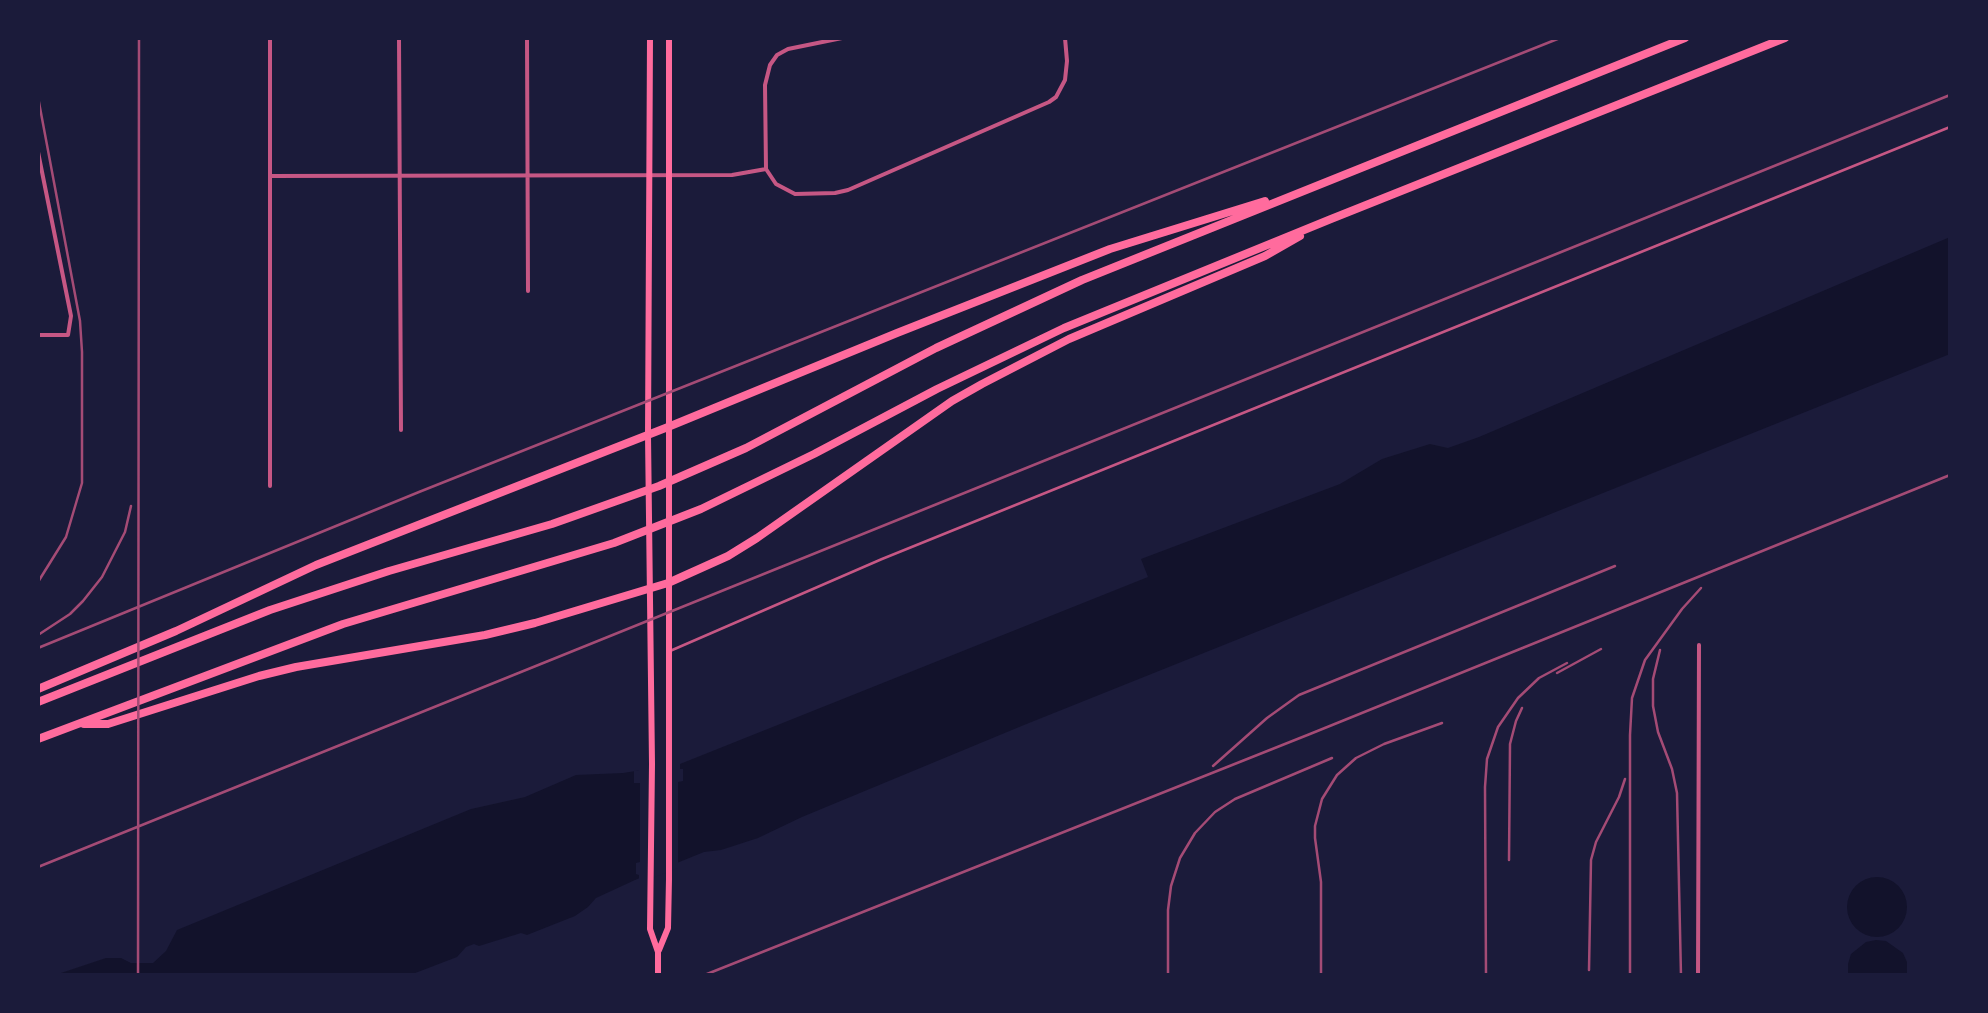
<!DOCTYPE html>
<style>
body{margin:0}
#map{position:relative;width:1988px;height:1013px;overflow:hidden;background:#1b1b3a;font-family:Raleway,sans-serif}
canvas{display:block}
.frame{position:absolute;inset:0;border:40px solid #1b1b3a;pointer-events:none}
</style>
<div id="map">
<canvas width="1988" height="1013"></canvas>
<div class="frame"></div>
</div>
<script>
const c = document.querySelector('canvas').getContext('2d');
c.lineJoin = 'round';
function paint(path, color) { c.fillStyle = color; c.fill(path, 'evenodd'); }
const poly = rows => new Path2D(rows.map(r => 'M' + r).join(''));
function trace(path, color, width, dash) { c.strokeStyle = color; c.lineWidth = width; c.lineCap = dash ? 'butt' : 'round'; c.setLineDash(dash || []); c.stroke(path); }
const water = poly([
 [1950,237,1950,354,1024,725,802,817,758,838,721,850,704,852,635,880,596,898,588,907,575,916,527,935,521,933,479,946,474,944,466,947,457,957,410,975,52,976,106,958,121,958,131,963,153,963,166,951,177,930,471,809,525,797,576,775,623,773,680,764,1148,577,1141,559,1340,484,1382,459,1430,444,1448,448,1479,437],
 '1847 907a30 30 0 1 1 60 0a30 30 0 1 1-60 0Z',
 [1876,940,1886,941,1903,953,1907,962,1907,975,1848,975,1848,964,1851,954,1866,942]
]);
const pier = poly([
 [639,764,680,764,680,769,683,769,683,781,678,782,678,868,650,879,639,879,639,875,636,874,636,863,640,862,640,783,634,783,634,771,639,770]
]);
const service = poly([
 [670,651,882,559,1950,127]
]);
const minor = poly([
 [399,38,401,430],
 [527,38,528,291],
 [38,152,71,316,68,335,38,335],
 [766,169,776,184,795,194,835,193,848,190,1049,102,1056,97,1065,80,1067,61,1065,38],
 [766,169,765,85,770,65,777,55,788,49,842,38],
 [270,176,732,175,766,169],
 [270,486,270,38],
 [1698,976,1699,645]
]);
const primary = poly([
 [650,38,648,435,652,764,650,929,658,952,658,976],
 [659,950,668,928,669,879,669,38]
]);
const motorway = poly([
 [38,689,176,631,316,565,668,427,897,333,1110,249,1265,201],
 [38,702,270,610,389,571,552,524,659,486,746,448,936,348,1082,280,1685,38],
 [84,724,108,724,259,676,296,667,485,635,535,623,668,583,728,556,757,538,952,401,982,384,1069,339,1265,256,1300,236],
 [38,739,343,624,614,543,701,509,814,454,937,389,1064,328,1331,219,1785,38]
]);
const rail = poly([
 [38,97,80,321,82,352,82,483,66,537,38,582],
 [38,635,70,614,83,601,102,577,125,532,131,506],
 [38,648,419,492,1560,38],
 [1660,650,1653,679,1653,706,1658,732,1672,769,1677,793,1681,976],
 [1557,673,1601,649],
 [1213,766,1267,718,1299,695,1615,566],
 [1509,860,1510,744,1516,721,1522,708],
 [38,867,1950,95],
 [1589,970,1591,860,1596,842,1619,797,1625,779],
 [138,976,139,38],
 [702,976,1310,734,1950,475],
 [1168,976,1168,910,1171,886,1180,858,1195,833,1215,812,1235,799,1332,758],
 [1321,976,1321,882,1315,838,1315,826,1322,799,1337,775,1356,758,1384,744,1442,723],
 [1486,976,1485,787,1487,759,1498,727,1518,698,1539,678,1567,663],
 [1630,976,1630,735,1632,698,1645,660,1682,609,1701,588]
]);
paint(water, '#12122b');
paint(pier, '#1b1b3a');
trace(service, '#c65784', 2.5);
trace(minor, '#c65784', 4);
trace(primary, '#ff6b9d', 6);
trace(motorway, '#ff6b9d', 8);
trace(rail, '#a44b75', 2.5);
</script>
